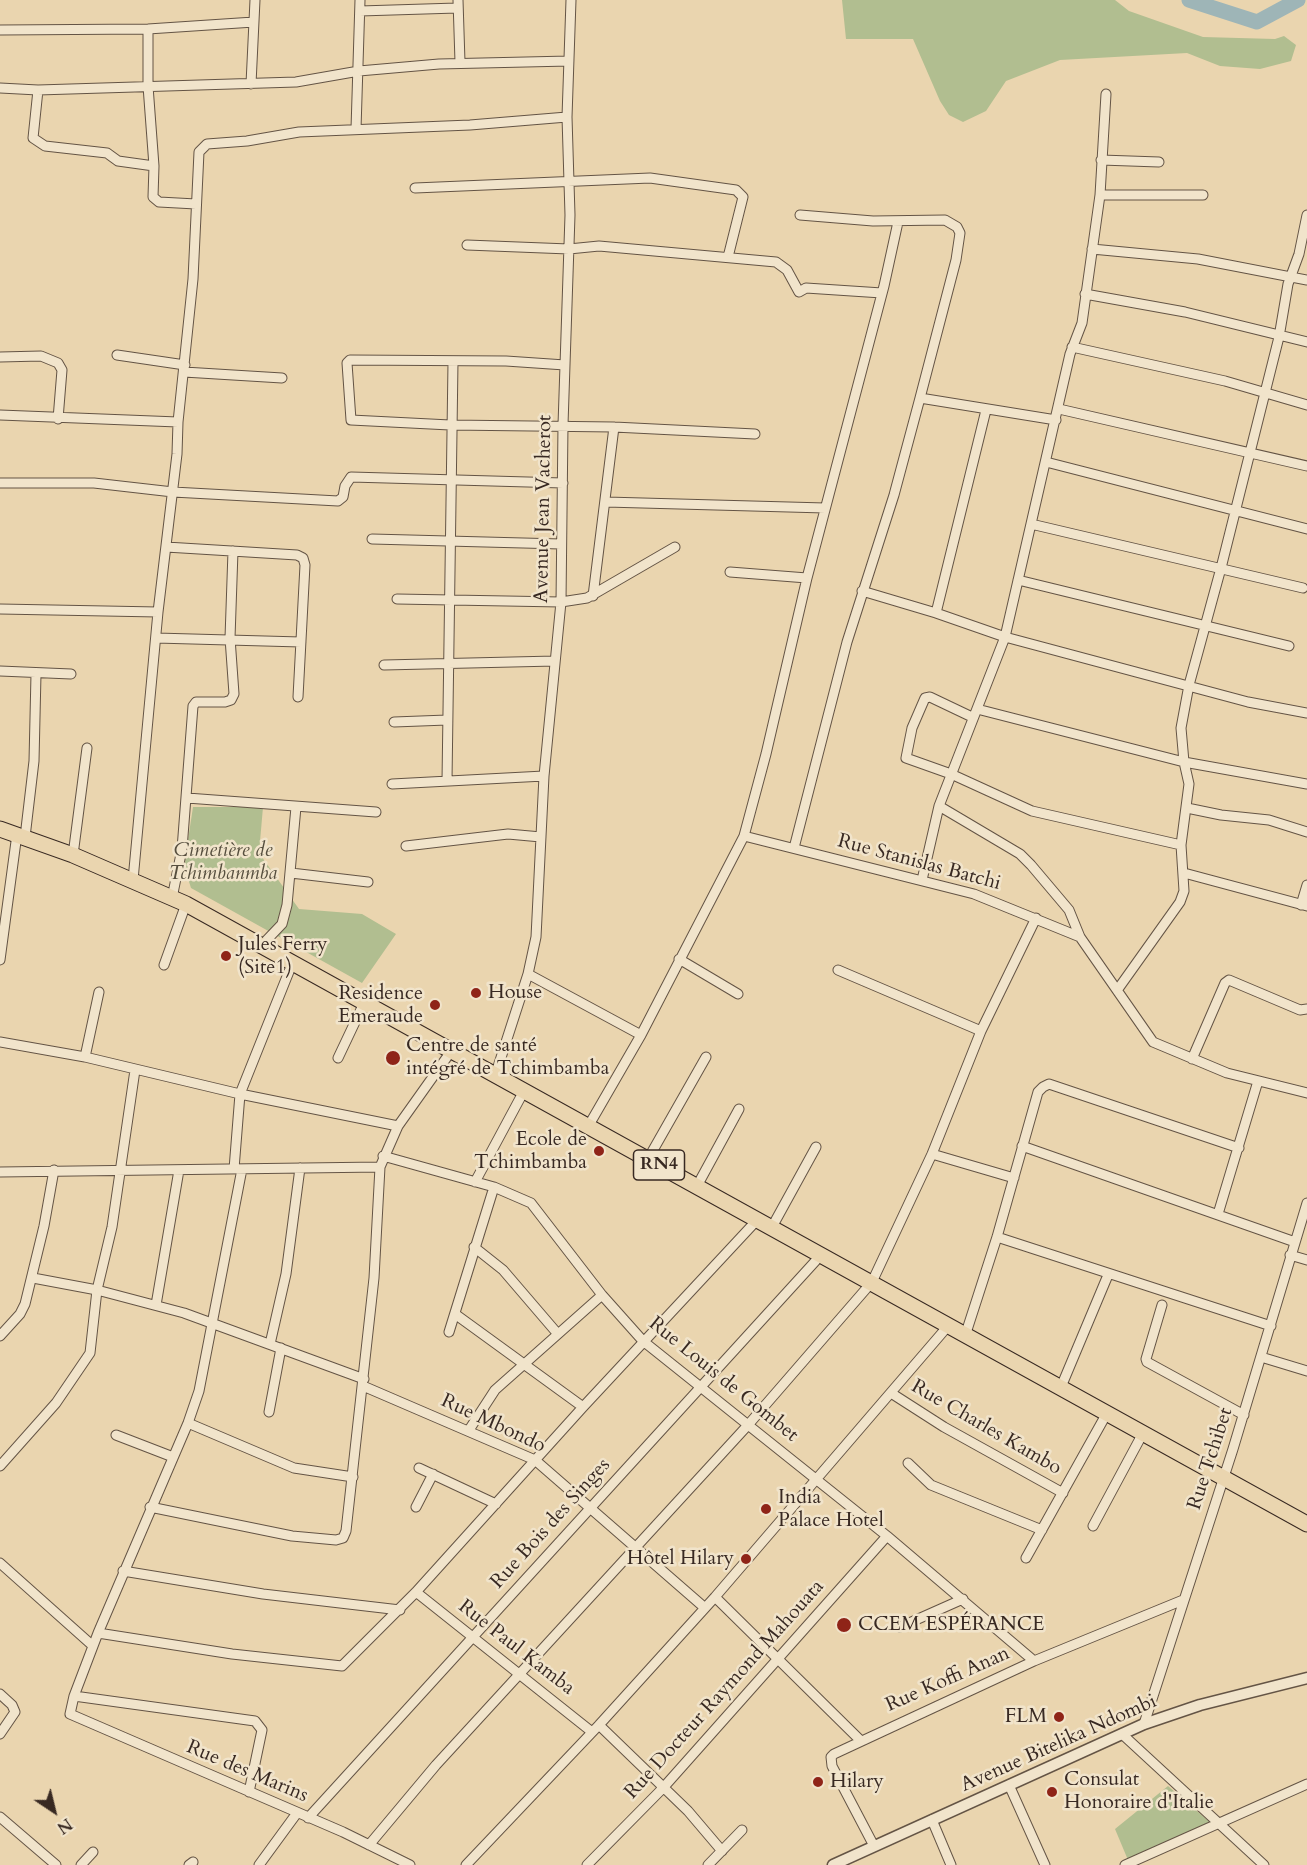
<!DOCTYPE html>
<meta charset="utf-8">
<style>
body{margin:0}
#map{position:relative;width:1307px;height:1865px;overflow:hidden;background:#ead5af;font-family:Cardo,serif}
canvas{display:block}
.north{position:absolute;left:24px;top:1781px;width:60px;height:60px;-webkit-text-stroke:4px #f1e4cb;paint-order:stroke;rotate:145deg;font-size:16px;font-weight:700;line-height:24px;text-align:center;color:#382922}
.north::after{content:'';display:block;margin:auto;width:21px;height:27px;background:#382922;clip-path:polygon(50% 0,100% 100%,50% 72%,0 100%)}
</style>
<div id="map">
<canvas width="1307" height="1865"></canvas>
<div class="north">N</div>
</div>
<script>
const c = document.querySelector('canvas').getContext('2d');
c.lineJoin = 'round';
function paint(path, color) { c.fillStyle = color; c.fill(path, 'evenodd'); }
const poly = rows => new Path2D(rows.map(r => 'M' + r).join(''));
function trace(path, color, width, dash) { c.strokeStyle = color; c.lineWidth = width; c.lineCap = dash ? 'butt' : 'round'; c.setLineDash(dash || []); c.stroke(path); }
function write(font, color, halo, rows, align = 'center') {
  c.font = font + ' Cardo,serif'; c.lineWidth = 5; c.setLineDash([]); c.textBaseline = 'middle'; c.strokeStyle = halo; c.fillStyle = color; for (const [text, x, y, turn = 0] of rows) {
    c.save(); c.translate(x, y); c.rotate((+turn || 0) * Math.PI / 180); c.textAlign = isNaN(turn) ? turn : align; if (halo) c.strokeText(text, 0, 0); c.fillText(text, 0, 0); c.restore();
  }
}
const green = poly([
 [842,0,1115,0,1129,11,1203,37,1275,39,1284,36,1296,45,1291,61,1260,69,1220,66,1187,53,1060,60,1006,81,986,111,963,122,949,115,940,101,913,39,846,39],
 [193,807,263,807,259,853,299,909,362,914,396,934,362,983,191,888,184,866],
 [1168,1786,1212,1824,1128,1860,1115,1829]
]);
const river = poly([
 [1189,0,1257,22,1298,0]
]);
const minor = poly([
 [458,0,460,62],
 [360,11,457,8],
 [148,29,148,86,154,166,153,197,159,202,196,204],
 [0,30,148,29,254,22],
 [251,84,255,0],
 [0,88,38,90,296,82,359,71,439,64,569,61],
 [38,90,33,138,45,146,107,153,118,161,154,166],
 [356,129,360,0],
 [1101,160,1159,162],
 [415,188,650,178,736,190,743,197,728,257],
 [1100,195,1203,195],
 [467,245,569,249,599,246,776,262,787,270,799,292,806,288,882,293],
 [1092,249,1198,259,1307,280],
 [1085,294,1185,312,1307,342],
 [1072,347,1225,381,1307,405],
 [117,355,185,365],
 [0,357,41,356,58,363,62,370,58,419],
 [565,365,506,361,350,360,347,363,351,420,450,425,614,427,755,434],
 [184,372,282,378],
 [920,398,1056,420],
 [1059,409,1307,466],
 [0,415,178,422],
 [1046,462,1307,529],
 [0,483,94,483,173,492,338,501,343,497,345,486,351,477,563,483],
 [606,502,825,508],
 [1031,524,1303,588],
 [372,539,561,544],
 [166,547,297,555,303,558,305,565,298,697],
 [730,572,807,578],
 [1018,580,1289,646],
 [862,591,936,613,1005,637,1248,702,1307,713],
 [593,596,614,427],
 [397,599,561,602,587,598,675,547],
 [0,609,158,612],
 [936,613,986,410],
 [156,638,301,642],
 [384,665,555,661],
 [0,671,71,674],
 [977,709,1184,762,1307,784],
 [972,717,930,697,925,698,912,728,906,758,951,774,1032,811,1181,845],
 [394,722,447,720],
 [447,781,453,362],
 [392,784,544,776],
 [187,798,376,812],
 [939,806,1020,854,1031,865,1069,910,1080,937,1153,1042,1227,1073,1307,1093],
 [1187,808,1221,815,1269,820,1307,832],
 [744,836,974,894,1080,937],
 [25,837,34,761,36,674],
 [406,846,508,834,541,837],
 [794,848,847,642,894,495,920,398,956,260,960,233,957,227,945,220,873,221,800,215],
 [73,855,87,748],
 [291,873,368,882],
 [1184,873,1307,906],
 [133,880,158,612,177,454,178,422,193,279,199,152,207,144,247,141,299,132,470,125,567,117],
 [922,880,939,806,1005,637,1070,354,1082,323,1100,195,1106,94],
 [172,898,182,849,193,706,196,702,225,702,231,700,234,694,230,638,233,551],
 [1301,905,1307,885],
 [261,946,282,924,287,905,296,807],
 [679,959,738,994],
 [0,960,17,834],
 [164,965,186,904],
 [838,970,981,1031],
 [528,974,641,1035],
 [1118,989,1180,902,1184,891,1181,845,1189,784,1184,762,1181,728,1189,685,1221,568,1279,337,1288,284,1299,254,1307,215],
 [0,1042,85,1057,240,1094,398,1126],
 [85,1057,99,992],
 [338,1058,364,1003],
 [1192,1059,1225,983,1229,980,1300,1010,1307,1009],
 [496,1073,528,974,536,937,544,776,561,602,563,425,570,215,567,117,571,0],
 [589,1125,641,1035,744,836,766,754,807,578,884,286,898,222],
 [1022,1146,1295,1242],
 [932,1154,1014,1178],
 [383,1156,494,1187,531,1203,602,1295,643,1341,887,1536,1034,1661],
 [648,1159,706,1057],
 [234,1169,240,1094,292,964],
 [242,1169,199,1391,188,1423,98,1633,74,1696,70,1714,343,1832,410,1865],
 [0,1172,380,1167],
 [475,1182,525,1089],
 [697,1186,739,1109],
 [1218,1214,1258,1081],
 [772,1227,816,1147],
 [997,1237,1271,1326],
 [474,1247,503,1270,557,1333],
 [1290,1255,1307,1260],
 [33,1278,97,1290,184,1313,364,1379],
 [156,1305,179,1170],
 [1162,1305,1146,1359,1147,1362,1244,1415],
 [455,1314,583,1407],
 [449,1332,494,1187],
 [0,1336,20,1314,25,1304,44,1226,54,1170],
 [965,1336,997,1237,1038,1092,1043,1087,1049,1084,1239,1148],
 [270,1344,286,1274,300,1168],
 [1261,1357,1307,1371],
 [363,1386,535,1460,705,1608],
 [1061,1387,1108,1275],
 [891,1393,944,1427,1063,1493],
 [269,1412,281,1348],
 [188,1423,294,1468,353,1477],
 [469,1430,495,1390,602,1295],
 [116,1435,173,1457],
 [908,1463,931,1485,1042,1530],
 [0,1466,56,1403,90,1353,97,1290,112,1227,135,1070],
 [419,1468,496,1504],
 [150,1507,292,1536,336,1540,343,1538,346,1531,374,1278,380,1167,398,1126,452,1050],
 [416,1507,433,1474],
 [1093,1526,1143,1433],
 [1026,1558,1107,1413],
 [0,1563,93,1646],
 [123,1571,263,1594,400,1610],
 [416,1592,592,1732],
 [715,1597,860,1740],
 [900,1627,963,1599],
 [98,1633,232,1654,342,1666,416,1592,583,1407,758,1219],
 [0,1694,12,1705,15,1712,0,1734],
 [74,1696,255,1721,262,1730,249,1792],
 [1144,1724,1233,1449,1307,1203],
 [599,1725,688,1811,722,1851],
 [1122,1734,1264,1865],
 [1009,1785,1045,1865],
 [0,1817,56,1865],
 [308,1818,821,1255],
 [932,1820,951,1865],
 [369,1845,436,1765,748,1425,872,1282,932,1154,981,1031,1036,918],
 [874,1846,832,1766,831,1757,834,1754,1034,1661,1183,1600],
 [81,1865,93,1852],
 [189,1865,193,1862],
 [259,1865,297,1813],
 [466,1865,599,1725,715,1597,948,1326],
 [587,1865,663,1788,887,1536],
 [708,1865,742,1830],
 [1125,1865,1307,1784]
]);
const tertiary = poly([
 [833,1865,1144,1724,1200,1705,1307,1678]
]);
const trunk = poly([
 [0,829,73,855,186,904,1307,1524]
]);
const markers = [
 [226,956,6,"#8f2418"],
 [476,993,6,"#8f2418"],
 [435,1005,6,"#8f2418"],
 [393,1058,8,"#8f2418"],
 [599,1151,6,"#8f2418"],
 [766,1509,6,"#8f2418"],
 [746,1559,6,"#8f2418"],
 [844,1625,8,"#8f2418"],
 [1059,1717,6,"#8f2418"],
 [818,1782,6,"#8f2418"],
 [1052,1792,6,"#8f2418"]
];
const shields = [
 [659,1165,51]
];
const shieldNames = [
 ["RN4",659,1165]
];
const streetNames = [
 ["Avenue Jean Vacherot",544,509,-89],
 ["Rue Stanislas Batchi",919,863,15],
 ["Rue Louis de Gombet",723,1380,39],
 ["Rue Mbondo",493,1424,25],
 ["Rue Charles Kambo",986,1428,30],
 ["Rue Tchibet",1211,1459,-72],
 ["Rue Bois des Singes",551,1524,-48],
 ["Rue Paul Kamba",516,1648,38],
 ["Rue Koffi Anan",948,1680,-24],
 ["Rue Docteur Raymond Mahouata",725,1690,-48],
 ["Avenue Bitelika Ndombi",1059,1744,-24],
 ["Rue des Marins",247,1772,23]
];
const parkNames = [
 ["Cimetière de",223,851],
 ["Tchimbanmba",223,874]
];
const poiNames = [
 ["Jules Ferry",238,945],
 ["(Site1)",238,968],
 ["House",488,993],
 ["Residence",423,994,"right"],
 ["Emeraude",423,1017,"right"],
 ["Centre de santé",406,1046],
 ["intégré de Tchimbamba",406,1069],
 ["Ecole de",587,1140,"right"],
 ["Tchimbamba",587,1163,"right"],
 ["India",778,1498],
 ["Palace Hotel",778,1521],
 ["Hôtel Hilary",734,1559,"right"],
 ["CCEM ESPÉRANCE",858,1625],
 ["FLM",1047,1717,"right"],
 ["Consulat",1064,1780],
 ["Honoraire d'Italie",1064,1803],
 ["Hilary",830,1782]
];
paint(green, '#b1be90');
trace(river, '#9eb5b7', 15);
trace(minor, '#645445', 11);
trace(tertiary, '#645445', 13);
trace(trunk, '#382922', 17);
trace(minor, '#f1e4cb', 9);
trace(tertiary, '#f1e4cb', 10);
trace(trunk, '#ead5af', 15);
for (const [x, y, r, color] of markers) { const dot = new Path2D(); dot.arc(x, y, r, 0, 2 * Math.PI); c.fillStyle = color; c.fill(dot); trace(dot, '#f1e4cb', 2); }
for (const [x, y, w] of shields) { const box = new Path2D(); box.roundRect(x - w / 2, y - 15, w, 30, 4.5); c.fillStyle = '#f1e4cb'; c.fill(box); trace(box, '#382922', 1.5); }
write('bold 18px', '#382922', null, shieldNames);
write('20px', '#382922', '#f1e4cb', streetNames);
write('italic 20px', '#564e3e', '#f1e4cb', parkNames);
write('20px', '#382922', '#f1e4cb', poiNames, 'left');
</script>
